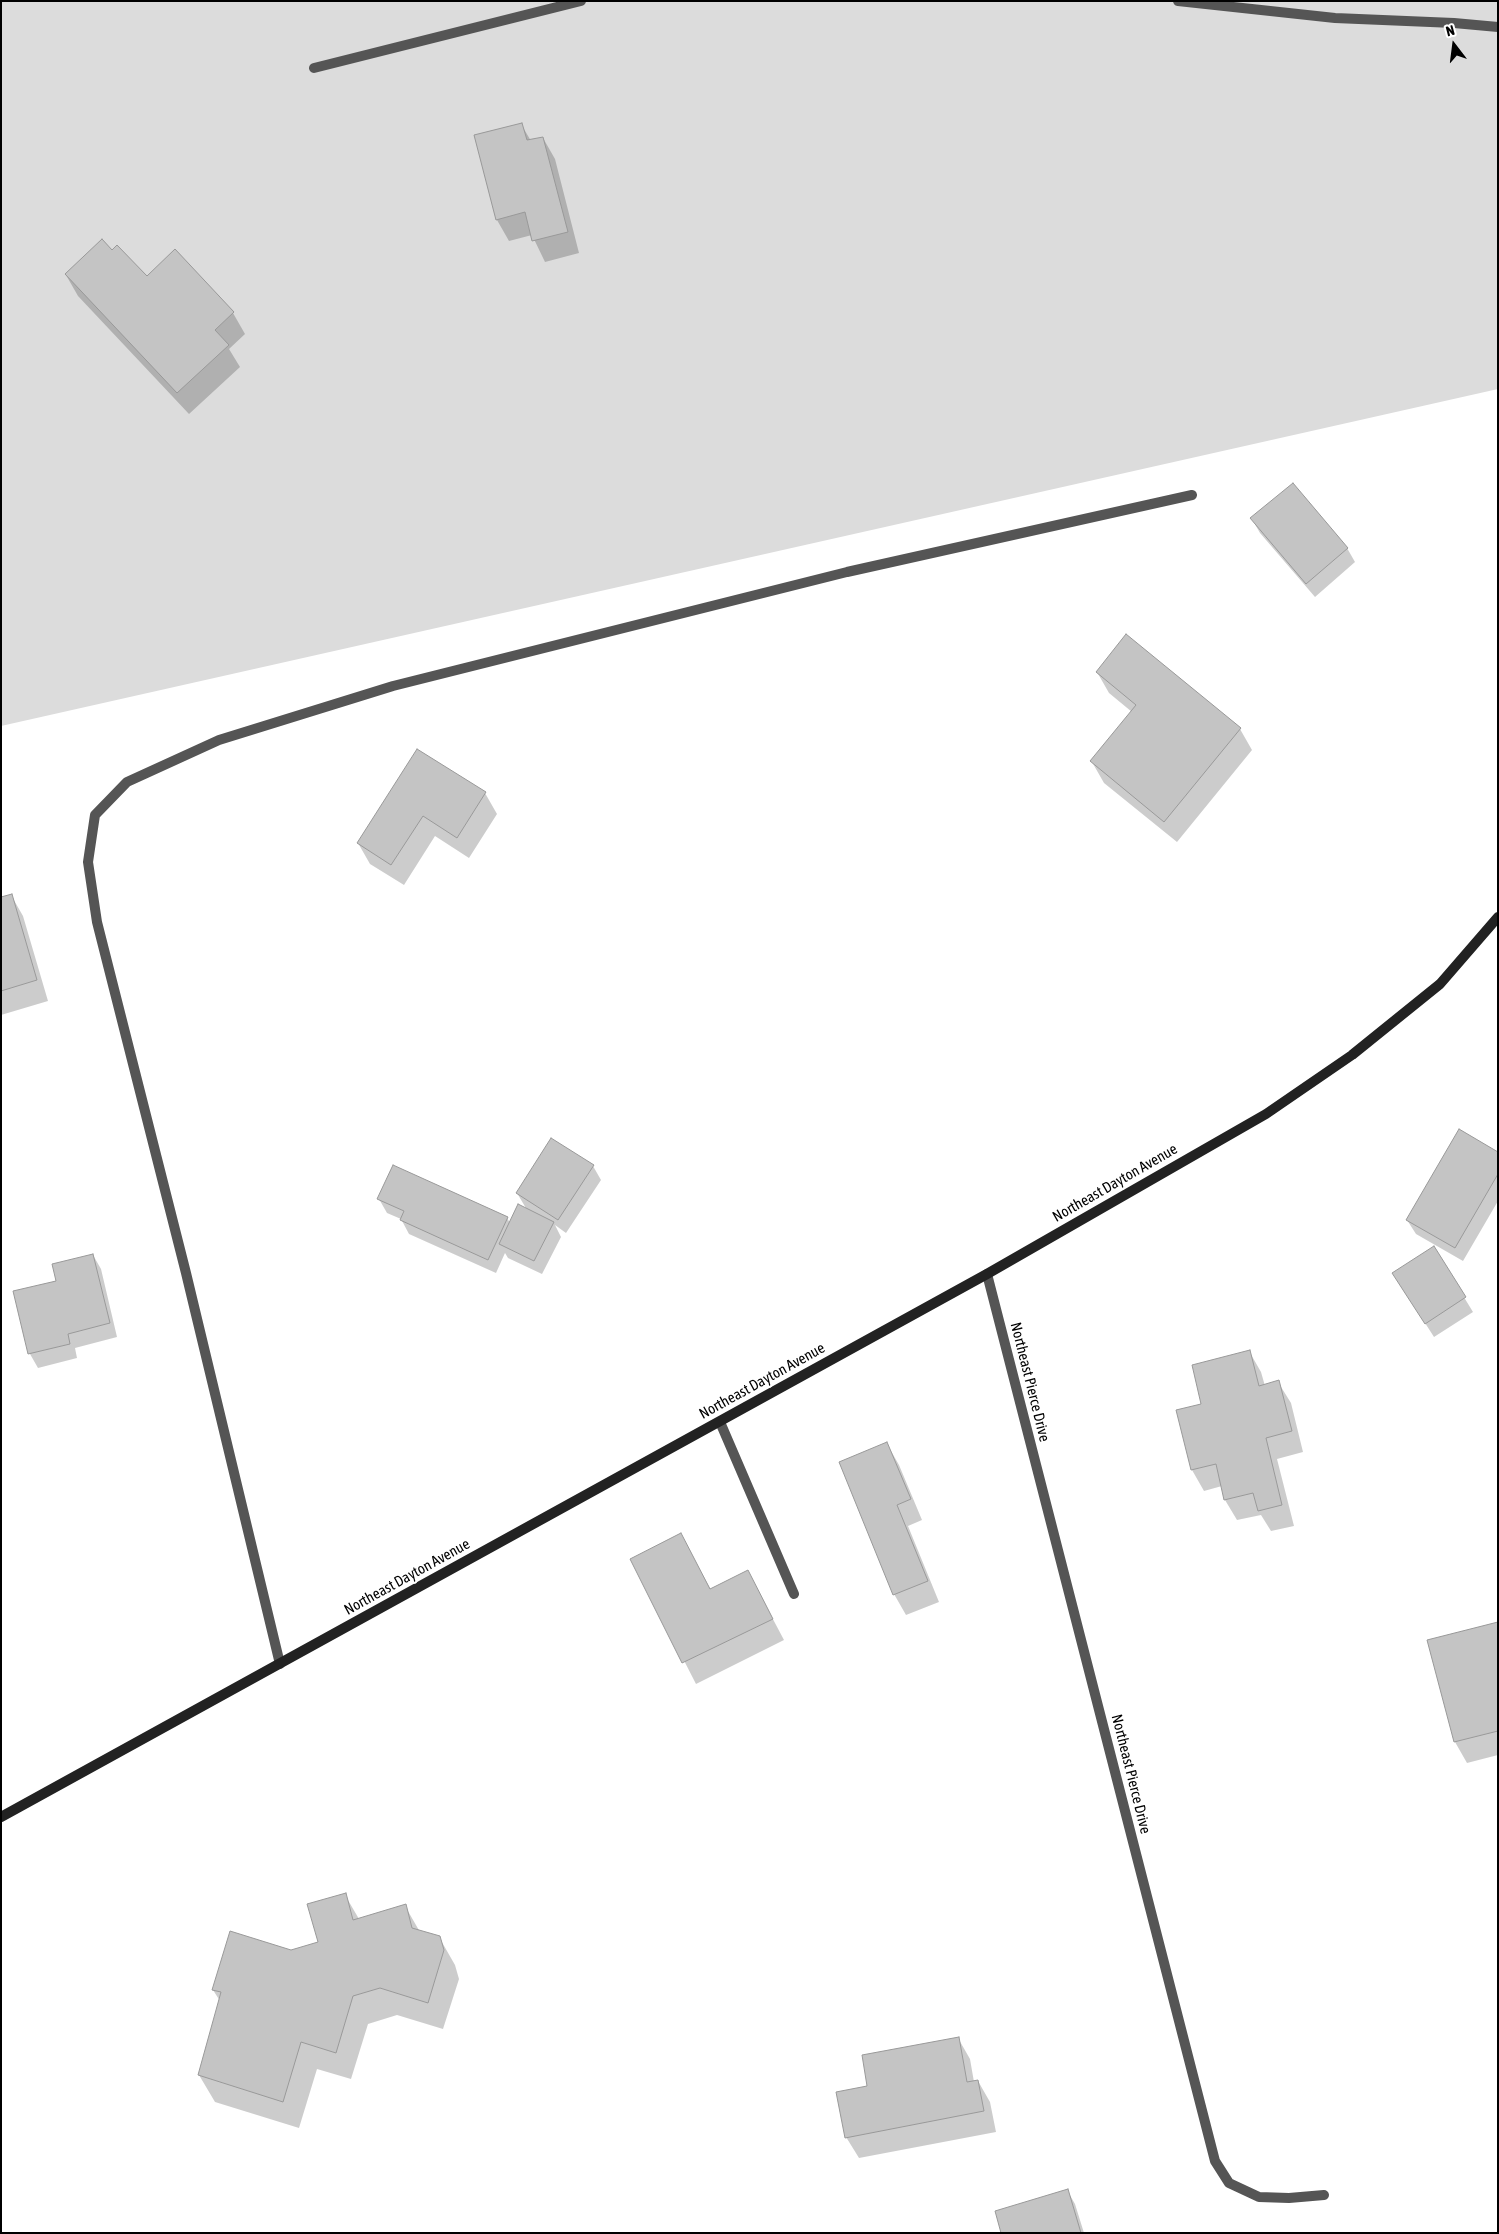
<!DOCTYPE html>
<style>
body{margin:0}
#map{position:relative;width:1499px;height:2234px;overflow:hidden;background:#fff;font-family:"Asap Condensed",sans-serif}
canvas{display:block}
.frame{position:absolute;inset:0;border:2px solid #000;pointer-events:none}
.north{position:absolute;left:1429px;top:20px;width:50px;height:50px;-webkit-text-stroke:4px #fff;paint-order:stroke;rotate:345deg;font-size:14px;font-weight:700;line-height:20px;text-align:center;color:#000}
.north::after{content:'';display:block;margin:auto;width:18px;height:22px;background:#000;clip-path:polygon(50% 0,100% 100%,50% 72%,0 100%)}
</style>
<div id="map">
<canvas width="1499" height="2234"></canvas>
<div class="frame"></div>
<div class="north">N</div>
</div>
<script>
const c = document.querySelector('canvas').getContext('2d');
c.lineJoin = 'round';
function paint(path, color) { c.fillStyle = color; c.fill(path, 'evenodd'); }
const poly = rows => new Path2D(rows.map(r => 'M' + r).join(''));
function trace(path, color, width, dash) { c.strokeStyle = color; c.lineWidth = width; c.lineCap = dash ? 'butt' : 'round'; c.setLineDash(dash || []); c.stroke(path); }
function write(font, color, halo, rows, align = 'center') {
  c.font = font + ' "Asap Condensed",sans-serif'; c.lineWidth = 4; c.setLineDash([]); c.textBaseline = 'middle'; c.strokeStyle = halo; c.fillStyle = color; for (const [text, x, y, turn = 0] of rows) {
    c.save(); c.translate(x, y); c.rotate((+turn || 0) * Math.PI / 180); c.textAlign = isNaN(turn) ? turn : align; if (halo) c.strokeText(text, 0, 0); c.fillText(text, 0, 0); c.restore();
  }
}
const green = poly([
 [1,1,1498,1,1498,389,1,726]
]);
const shadow = poly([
 [521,124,531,141,543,138,555,159,579,253,545,262,532,235,509,241,497,220],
 [175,250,233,313,245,334,229,349,240,367,189,414,78,296,66,275,112,252,147,278],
 [1252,519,1347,548,1355,562,1315,597,1260,533],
 [1097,672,1240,729,1252,750,1177,842,1104,783,1092,762,1132,712,1109,693],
 [418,751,485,793,497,814,469,858,435,836,404,885,370,864,358,843],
 [11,895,23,916,48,1001,1,1015,1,898],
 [1498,1153,1498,1201,1463,1261,1416,1234,1407,1220],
 [593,1166,601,1180,566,1233,555,1225,561,1237,542,1274,508,1258,505,1253,496,1273,409,1234,401,1219,387,1213,379,1199,507,1218,510,1223,527,1210,517,1193],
 [1434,1248,1473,1312,1434,1337,1402,1287],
 [93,1255,101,1269,117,1337,75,1348,77,1358,38,1368,30,1354,14,1292,57,1281],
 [1249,1351,1261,1372,1265,1386,1278,1382,1291,1403,1303,1452,1277,1459,1294,1526,1271,1531,1261,1515,1237,1520,1225,1500,1222,1486,1204,1491,1192,1470,1177,1411,1203,1405],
 [887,1444,899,1465,922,1520,908,1526,939,1602,906,1615,894,1594,840,1463],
 [681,1535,711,1590,748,1572,784,1640,696,1684,632,1559],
 [1498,1623,1498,1755,1467,1763,1455,1742,1429,1641],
 [345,1895,359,1919,405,1906,420,1932,439,1937,455,1965,459,1979,443,2029,397,2015,368,2024,351,2079,317,2069,299,2128,215,2102,199,2075,220,2001,213,1990,291,1951,319,1943],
 [958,2038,970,2059,974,2082,978,2081,990,2102,996,2132,859,2158,846,2137,869,2087],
 [1067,2190,1075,2204,1084,2233,1002,2233]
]);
const building = poly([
 [522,123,527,140,543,137,568,232,532,241,525,212,496,220,474,135,522,123],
 [102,239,112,250,117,245,147,276,175,249,234,312,215,330,229,345,177,393,65,274,102,239],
 [1293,483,1348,548,1306,584,1250,518,1293,483],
 [1126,634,1241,728,1164,822,1090,761,1136,705,1096,672,1126,634],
 [417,749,486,792,457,838,423,816,391,865,357,843,417,749],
 [12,894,37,980,1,991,1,897,12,894],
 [1459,1129,1498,1152,1498,1174,1455,1248,1406,1220,1459,1129],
 [551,1138,594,1165,558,1220,516,1193,551,1138],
 [393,1165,508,1217,488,1260,400,1220,404,1211,377,1199,393,1165],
 [518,1204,554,1222,534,1261,499,1244,518,1204],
 [1434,1246,1466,1297,1425,1324,1392,1273,1434,1246],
 [93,1254,110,1323,68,1334,70,1344,28,1354,13,1291,56,1281,52,1264,93,1254],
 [1250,1350,1259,1386,1279,1380,1292,1431,1266,1438,1282,1505,1258,1511,1253,1493,1224,1500,1216,1464,1191,1470,1176,1410,1201,1404,1192,1365,1250,1350],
 [887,1442,911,1499,897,1505,928,1581,893,1595,839,1462,887,1442],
 [681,1533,710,1589,748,1570,773,1619,682,1663,630,1559,681,1533],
 [1498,1622,1498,1731,1454,1742,1427,1640,1498,1622],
 [346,1893,353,1920,406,1904,412,1928,440,1936,444,1950,428,2003,380,1988,353,1996,336,2053,301,2042,283,2102,198,2075,221,1992,212,1990,230,1931,291,1950,318,1942,307,1904,346,1893],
 [959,2037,967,2082,978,2080,984,2111,845,2138,836,2092,867,2086,862,2055,959,2037],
 [1068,2189,1081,2233,1001,2233,995,2211,1068,2189]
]);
const lane = poly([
 [314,68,581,1],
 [720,1422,794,1594],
 [280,1664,186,1273,97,922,88,862,95,815,127,782,219,740,393,686,847,572,1192,495]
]);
const street = poly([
 [1178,1,1335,18,1454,23,1498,27],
 [987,1274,1215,2161,1229,2183,1259,2197,1289,2198,1324,2195]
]);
const secondary = poly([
 [1,1817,987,1274,1266,1114,1352,1055,1440,984,1498,917]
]);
const streetNames = [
 ["Northeast Dayton Avenue",1115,1183,-30],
 ["Northeast Dayton Avenue",762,1381,-29],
 ["Northeast Pierce Drive",1030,1382,76],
 ["Northeast Dayton Avenue",407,1577,-29],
 ["Northeast Pierce Drive",1131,1774,76]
];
paint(green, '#dcdcdc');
paint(shadow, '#0003');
paint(building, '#c4c4c4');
trace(building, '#999', 1);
trace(lane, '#555', 10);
trace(street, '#555', 10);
trace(secondary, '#222', 10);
write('15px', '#000', '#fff', streetNames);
</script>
